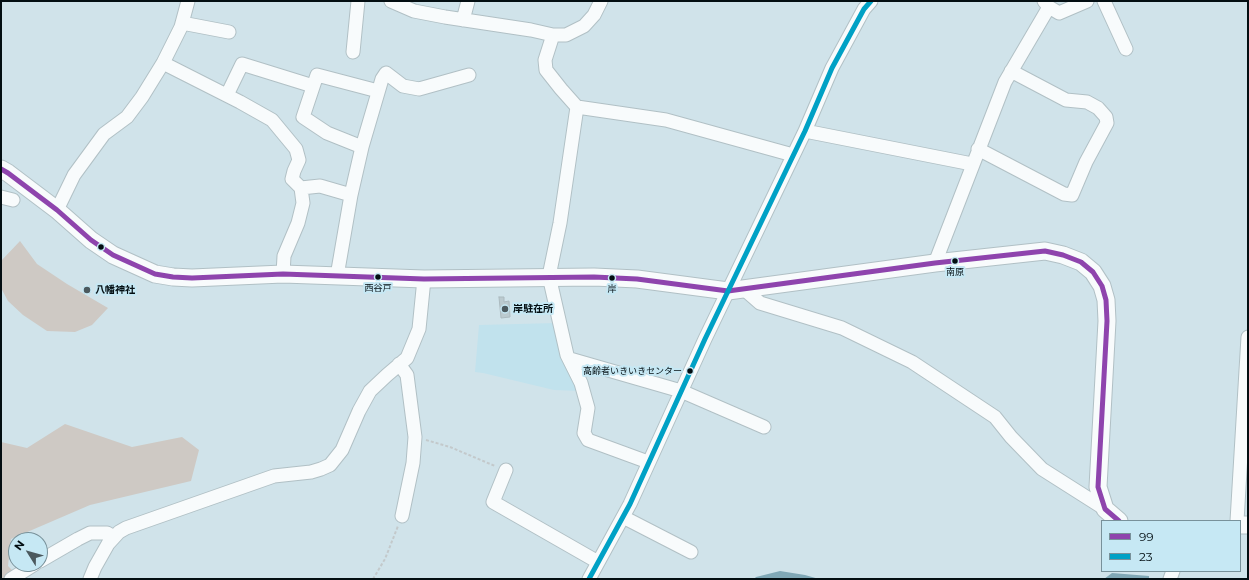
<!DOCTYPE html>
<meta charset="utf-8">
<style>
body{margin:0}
#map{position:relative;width:1249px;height:580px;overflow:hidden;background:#d0e3ea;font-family:Montserrat,sans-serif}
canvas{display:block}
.frame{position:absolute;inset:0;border:2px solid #030e12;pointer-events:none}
.legend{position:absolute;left:1101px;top:520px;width:140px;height:52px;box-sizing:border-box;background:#c6e8f4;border:1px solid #78919a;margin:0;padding:5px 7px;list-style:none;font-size:12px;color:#030e12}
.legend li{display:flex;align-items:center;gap:8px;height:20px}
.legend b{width:20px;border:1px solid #78919a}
.north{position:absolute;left:8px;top:532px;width:40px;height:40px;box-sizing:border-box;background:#c6e8f4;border:1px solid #78919a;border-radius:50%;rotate:307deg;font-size:11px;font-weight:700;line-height:16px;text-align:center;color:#030e12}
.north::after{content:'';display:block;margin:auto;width:14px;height:18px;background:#4b595e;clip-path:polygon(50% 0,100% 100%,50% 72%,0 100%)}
</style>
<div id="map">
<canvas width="1249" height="580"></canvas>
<div class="frame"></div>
<ul class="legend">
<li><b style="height:5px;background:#8e44ad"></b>99</li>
<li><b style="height:5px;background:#00a1c5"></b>23</li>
</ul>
<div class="north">N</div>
</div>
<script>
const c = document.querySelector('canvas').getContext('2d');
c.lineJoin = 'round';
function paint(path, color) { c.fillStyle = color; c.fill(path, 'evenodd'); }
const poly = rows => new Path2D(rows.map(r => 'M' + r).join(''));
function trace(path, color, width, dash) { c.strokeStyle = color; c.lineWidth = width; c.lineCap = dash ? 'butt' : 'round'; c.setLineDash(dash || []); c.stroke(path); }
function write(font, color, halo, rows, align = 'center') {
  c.font = font + ' Montserrat,"Noto Sans JP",sans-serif'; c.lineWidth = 4; c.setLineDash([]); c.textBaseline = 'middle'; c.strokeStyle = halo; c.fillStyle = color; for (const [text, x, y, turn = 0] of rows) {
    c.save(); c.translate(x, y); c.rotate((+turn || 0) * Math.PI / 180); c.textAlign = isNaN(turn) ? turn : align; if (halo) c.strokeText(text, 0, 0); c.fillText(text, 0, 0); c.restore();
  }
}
const built = poly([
 [557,323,580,391,554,390,483,373,475,372,479,325]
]);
const green = poly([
 [20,241,37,264,67,284,108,308,92,325,75,332,47,331,23,315,8,301,1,288,1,261],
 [65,424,132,447,182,437,199,450,191,481,90,505,11,539,8,566,21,579,1,579,1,442,27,448]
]);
const water = poly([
 [780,571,805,575,819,579,754,579,756,577],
 [1112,573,1149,576,1149,579,1104,579]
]);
const building = poly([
 [499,297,504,297,504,302,509,301,510,317,501,318,499,297]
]);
const path = poly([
 [426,440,450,447,495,466],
 [373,579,385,559,398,526]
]);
const minor = poly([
 [391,1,414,11,445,17,531,30,553,35,566,35,584,26,594,15,601,1],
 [1044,1,1049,7,1059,13,1087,1],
 [1104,1,1126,49],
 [463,20,468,1],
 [182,23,229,32],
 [553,35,545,60,546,70,561,89,577,107,666,120,793,155],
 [353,52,358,1],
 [163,63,240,102,272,120,296,149,299,160,294,171,292,179,301,188,303,203,298,223,284,256,283,274],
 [227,95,242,64,313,86],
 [577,107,560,223,549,276,567,355,581,383,588,408,584,433,588,440,648,462],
 [805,131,972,164],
 [362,147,327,133,303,117,317,75,378,91],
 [978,149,1064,194,1072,195,1086,162,1107,123,1106,117,1098,108,1087,102,1066,100,1011,71],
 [301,188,320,186,351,195],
 [1,197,13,200],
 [57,210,74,175,104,134,127,117,142,97,163,63,181,27,188,1],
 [935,263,1005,82,1049,7],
 [337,276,351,195,362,147,382,79,386,73,403,86,419,89,469,75],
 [744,289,760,303,842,328,912,362,995,417,1011,437,1042,469,1105,509],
 [570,359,681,391,764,427],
 [399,364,407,375,415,437,413,463,402,516],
 [506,470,493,502,598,562],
 [623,517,691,552],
 [1237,521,1248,337],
 [40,561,78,539,90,533,107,533,114,537],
 [11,579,35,564],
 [90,579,95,567,108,544,119,532,126,528,274,476,311,472,321,469,330,465,342,450,359,411,370,391,387,375,407,358,419,329,424,279],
 [589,579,630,504,705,339,805,131,832,68,864,9,871,1],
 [1170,579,1173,571]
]);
const major = poly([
 [1,169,8,173,57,210,91,240,113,255,155,274,173,277,192,278,283,274,424,279,594,277,637,279,728,291,935,263,1045,251,1063,255,1081,262,1093,272,1102,286,1106,300,1107,321,1098,487,1105,509,1119,521],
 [1240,525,1248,525]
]);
const bus1 = poly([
 [1,169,8,173,57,210,91,240,113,255,155,274,173,277,192,278,283,274,424,279,594,277,637,279,728,291,935,263,1045,251,1063,255,1081,262,1093,272,1102,286,1106,300,1107,321,1098,487,1105,509,1119,521]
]);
const bus2 = poly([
 [589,579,630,504,705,339,805,131,832,68,864,9,871,1]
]);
const markers = [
 [101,247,3.5,"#030e12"],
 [955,261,3.5,"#030e12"],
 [378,277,3.5,"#030e12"],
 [612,278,3.5,"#030e12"],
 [87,290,4,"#4b595e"],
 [505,309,4,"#4b595e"],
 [690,371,3.5,"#030e12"]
];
const busNames = [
 ["南原",955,272],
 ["西谷戸",378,288],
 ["岸",612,289],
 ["高齢者いきいきセンター",682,371,"right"]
];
const poiNames = [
 ["八幡神社",95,290],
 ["岸駐在所",513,309]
];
paint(built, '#c1e2ed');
paint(green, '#cec9c4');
paint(water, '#80a8b6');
paint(building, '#bbcacf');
trace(building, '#abbabf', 1);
trace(minor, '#b1c0c5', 15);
trace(major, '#b1c0c5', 19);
trace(path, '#c3c9cb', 2, [3, 2]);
trace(minor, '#f8fbfc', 13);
trace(major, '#f8fbfc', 17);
trace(bus1, '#8e44ad', 5);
trace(bus2, '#00a1c5', 5);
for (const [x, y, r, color] of markers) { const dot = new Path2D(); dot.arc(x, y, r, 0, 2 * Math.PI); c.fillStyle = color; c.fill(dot); trace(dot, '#c6e8f4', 1.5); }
write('9px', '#030e12', '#c6e8f4', busNames);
write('bold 10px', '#030e12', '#c6e8f4', poiNames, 'left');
</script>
